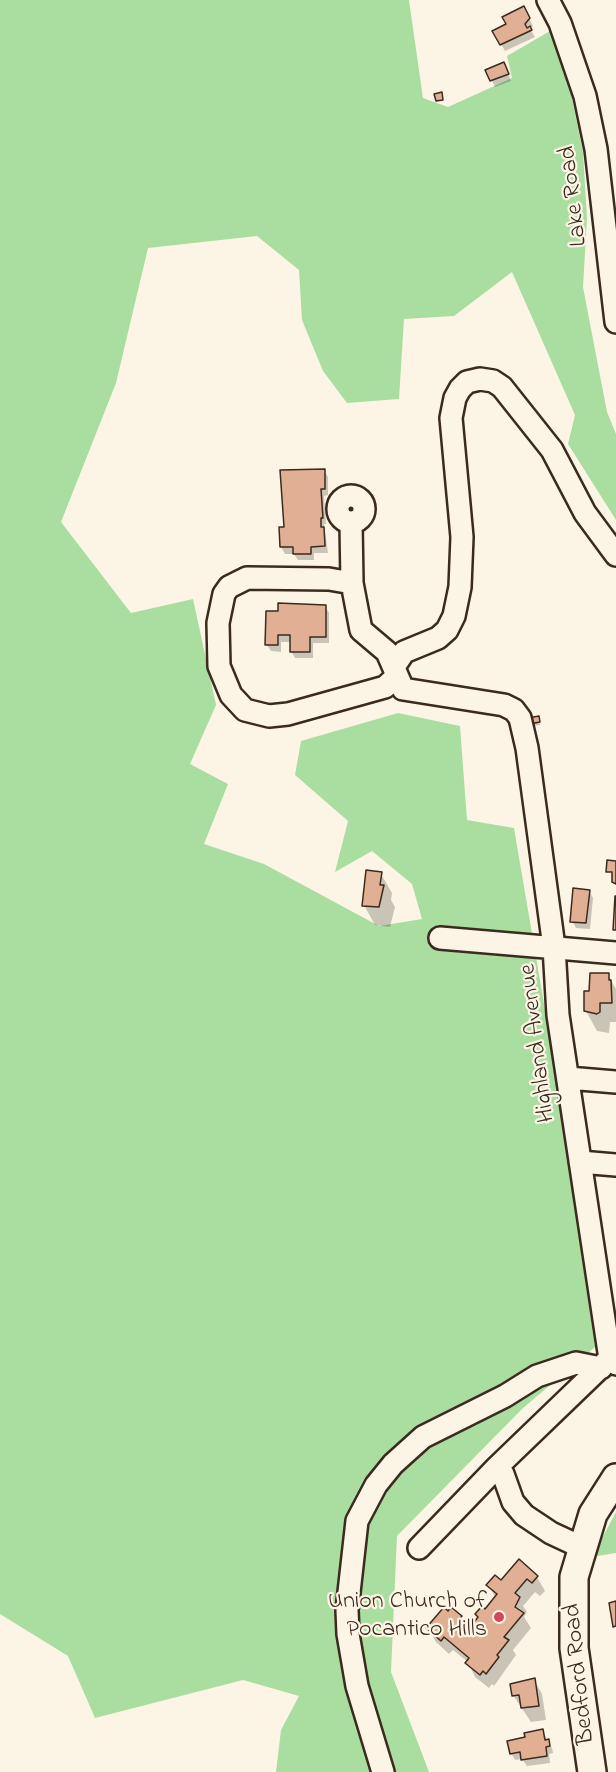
<!DOCTYPE html>
<style>
body{margin:0}
canvas{display:block;background:#fcf5e5}
</style>
<canvas width="616" height="1772"></canvas>
<script>
const c = document.querySelector('canvas').getContext('2d');
c.lineJoin = 'round';
function paint(path, color) { c.fillStyle = color; c.fill(path, 'evenodd'); }
const poly = rows => new Path2D(rows.map(r => 'M' + r).join(''));
function trace(path, color, width, dash) { c.strokeStyle = color; c.lineWidth = width; c.lineCap = dash ? 'butt' : 'round'; c.setLineDash(dash || []); c.stroke(path); }
function write(font, color, halo, rows, align = 'center') {
  c.font = font + ' "Indie Flower",sans-serif'; c.lineWidth = 4.5; c.setLineDash([]); c.textBaseline = 'middle'; c.strokeStyle = halo; c.fillStyle = color; for (const [text, x, y, turn = 0] of rows) {
    c.save(); c.translate(x, y); c.rotate((+turn || 0) * Math.PI / 180); c.textAlign = isNaN(turn) ? turn : align; if (halo) c.strokeText(text, 0, 0); c.fillText(text, 0, 0); c.restore();
  }
}
const green = poly([
 [0,0,409,0,423,98,448,107,512,78,507,56,550,31,567,74,583,152,587,218,583,287,607,412,616,434,616,520,568,444,575,415,512,272,454,316,404,319,399,399,347,403,323,371,302,320,299,270,257,236,148,248,116,383,61,522,131,613,193,599,216,705,190,764,228,784,204,844,264,864,379,926,422,919,412,884,372,851,335,872,348,821,295,775,301,741,398,713,460,726,467,820,514,828,550,1039,595,1347,522,1409,397,1536,391,1672,429,1772,276,1772,281,1730,299,1696,243,1680,95,1718,68,1656,0,1614],
 [616,1512,616,1553,597,1556,600,1542]
]);
const shadow = poly([
 [523,8,533,26,530,29,535,37,505,51,494,31,508,24],
 [487,70,507,71,511,81,495,87],
 [324,470,328,477,328,495,324,496,326,524,324,524,328,553,314,553,314,560,298,560,294,554,285,554,281,547,285,529],
 [325,606,329,613,329,643,313,643,313,658,295,658,291,651,292,642,281,642,281,652,271,651,267,645,279,612],
 [538,718,540,725,532,726,530,719],
 [381,874,392,893,391,900,395,907,390,927,375,925,364,905],
 [589,891,593,898,590,929,576,928,572,921],
 [608,975,616,989,616,1022,610,1022,609,1033,597,1031,586,1011,590,992],
 [537,1577,545,1591,540,1596,535,1592,523,1606,527,1612,524,1617,531,1628,513,1650,516,1655,494,1686,492,1684,489,1688,475,1677,468,1662,453,1650,449,1654,436,1642,428,1629,461,1617,469,1631,496,1598,488,1585],
 [534,1680,542,1694,546,1720,531,1722,513,1695],
 [542,1731,552,1748,553,1753,549,1754,550,1763,527,1766,522,1759,515,1760,511,1753]
]);
const building = poly([
 [524,6,530,18,525,24,527,28,530,26,532,30,500,45,492,31,506,24,502,17,524,6],
 [504,62,509,74,490,81,485,70,504,62],
 [442,92,443,100,436,101,434,94,442,92],
 [325,469,325,489,321,489,323,518,321,518,321,527,324,527,325,546,311,547,311,554,293,554,293,547,280,547,279,527,284,527,280,470,325,469],
 [278,603,326,605,326,637,310,637,310,652,290,652,290,635,278,635,278,645,265,645,266,611,278,611,278,603],
 [539,716,540,722,529,724,528,718,539,716],
 [607,860,616,861,616,884,612,882,612,872,606,872,607,860],
 [366,870,382,872,380,885,384,885,379,907,362,906,366,870],
 [573,888,590,890,586,923,570,922,573,888],
 [615,896,616,896,616,930,613,930,615,896],
 [590,973,609,973,609,980,611,980,612,1003,600,1003,600,1012,597,1014,584,1011,584,991,589,991,590,973],
 [519,1559,538,1576,532,1583,527,1579,515,1593,520,1597,515,1607,524,1613,504,1637,509,1640,497,1655,499,1657,486,1674,483,1671,480,1675,465,1663,469,1658,444,1637,441,1641,426,1628,444,1607,448,1611,451,1607,462,1616,458,1621,468,1630,478,1617,475,1614,482,1606,485,1609,497,1594,486,1585,495,1575,501,1580,519,1559],
 [616,1601,616,1626,613,1627,609,1603,616,1601],
 [535,1678,539,1706,521,1708,519,1695,512,1696,510,1684,535,1678],
 [543,1729,545,1740,549,1739,550,1746,546,1747,547,1756,521,1760,520,1752,510,1754,507,1741,525,1737,524,1733,543,1729]
]);
const minor = poly([
 [548,0,560,23,585,96,596,149,616,322],
 '338 509a13 13 0 1 1 26 0a13 13 0 1 1-26 0Z',
 [351,523,352,583],
 [394,667,404,652,438,638,447,630,454,616,460,587,462,537,451,418,455,398,460,389,467,382,480,379,493,381,502,387,552,450,585,513,616,555],
 [397,676,385,687,288,714,269,716,245,710,231,695,219,666,218,623,224,594,229,587,247,578,329,579,352,583,361,630,387,652,403,689,504,705,514,710,520,718,527,748,554,947,558,1015,610,1359,616,1364],
 [440,938,616,953],
 [568,1078,616,1082],
 [580,1162,616,1165],
 [497,1467,607,1361],
 [419,1548,497,1467,503,1474,513,1502,524,1515,551,1533,581,1547],
 [383,1772,357,1686,348,1634,347,1610,357,1521,376,1485,393,1464,423,1437,505,1396,537,1376,576,1363,601,1368]
]);
const major = poly([
 [592,1772,574,1648,574,1577,593,1514,616,1478]
]);
const markers = [
 [499,1617,6,"#d1495b"]
];
const streetNames = [
 ["Lake Road",575,196,-97],
 ["Highland Avenue",539,1043,-97],
 ["Bedford Road",581,1674,-96]
];
const poiNames = [
 ["Union Church of",487,1603],
 ["Pocantico Hills",487,1631]
];
paint(green, '#aadea0');
paint(shadow, '#0003');
paint(building, '#e1af93');
trace(building, '#3b2a1e', 1.5);
trace(minor, '#3b2a1e', 26);
trace(major, '#3b2a1e', 32);
trace(minor, '#fcf5e5', 21);
trace(major, '#fcf5e5', 27);
for (const [x, y, r, color] of markers) { const dot = new Path2D(); dot.arc(x, y, r, 0, 2 * Math.PI); c.fillStyle = color; c.fill(dot); trace(dot, '#fcf5e5', 2); }
write('24px', '#3b2a1e', '#fcf5e5', streetNames);
write('24px', '#3b2a1e', '#fcf5e5', poiNames, 'right');
</script>
